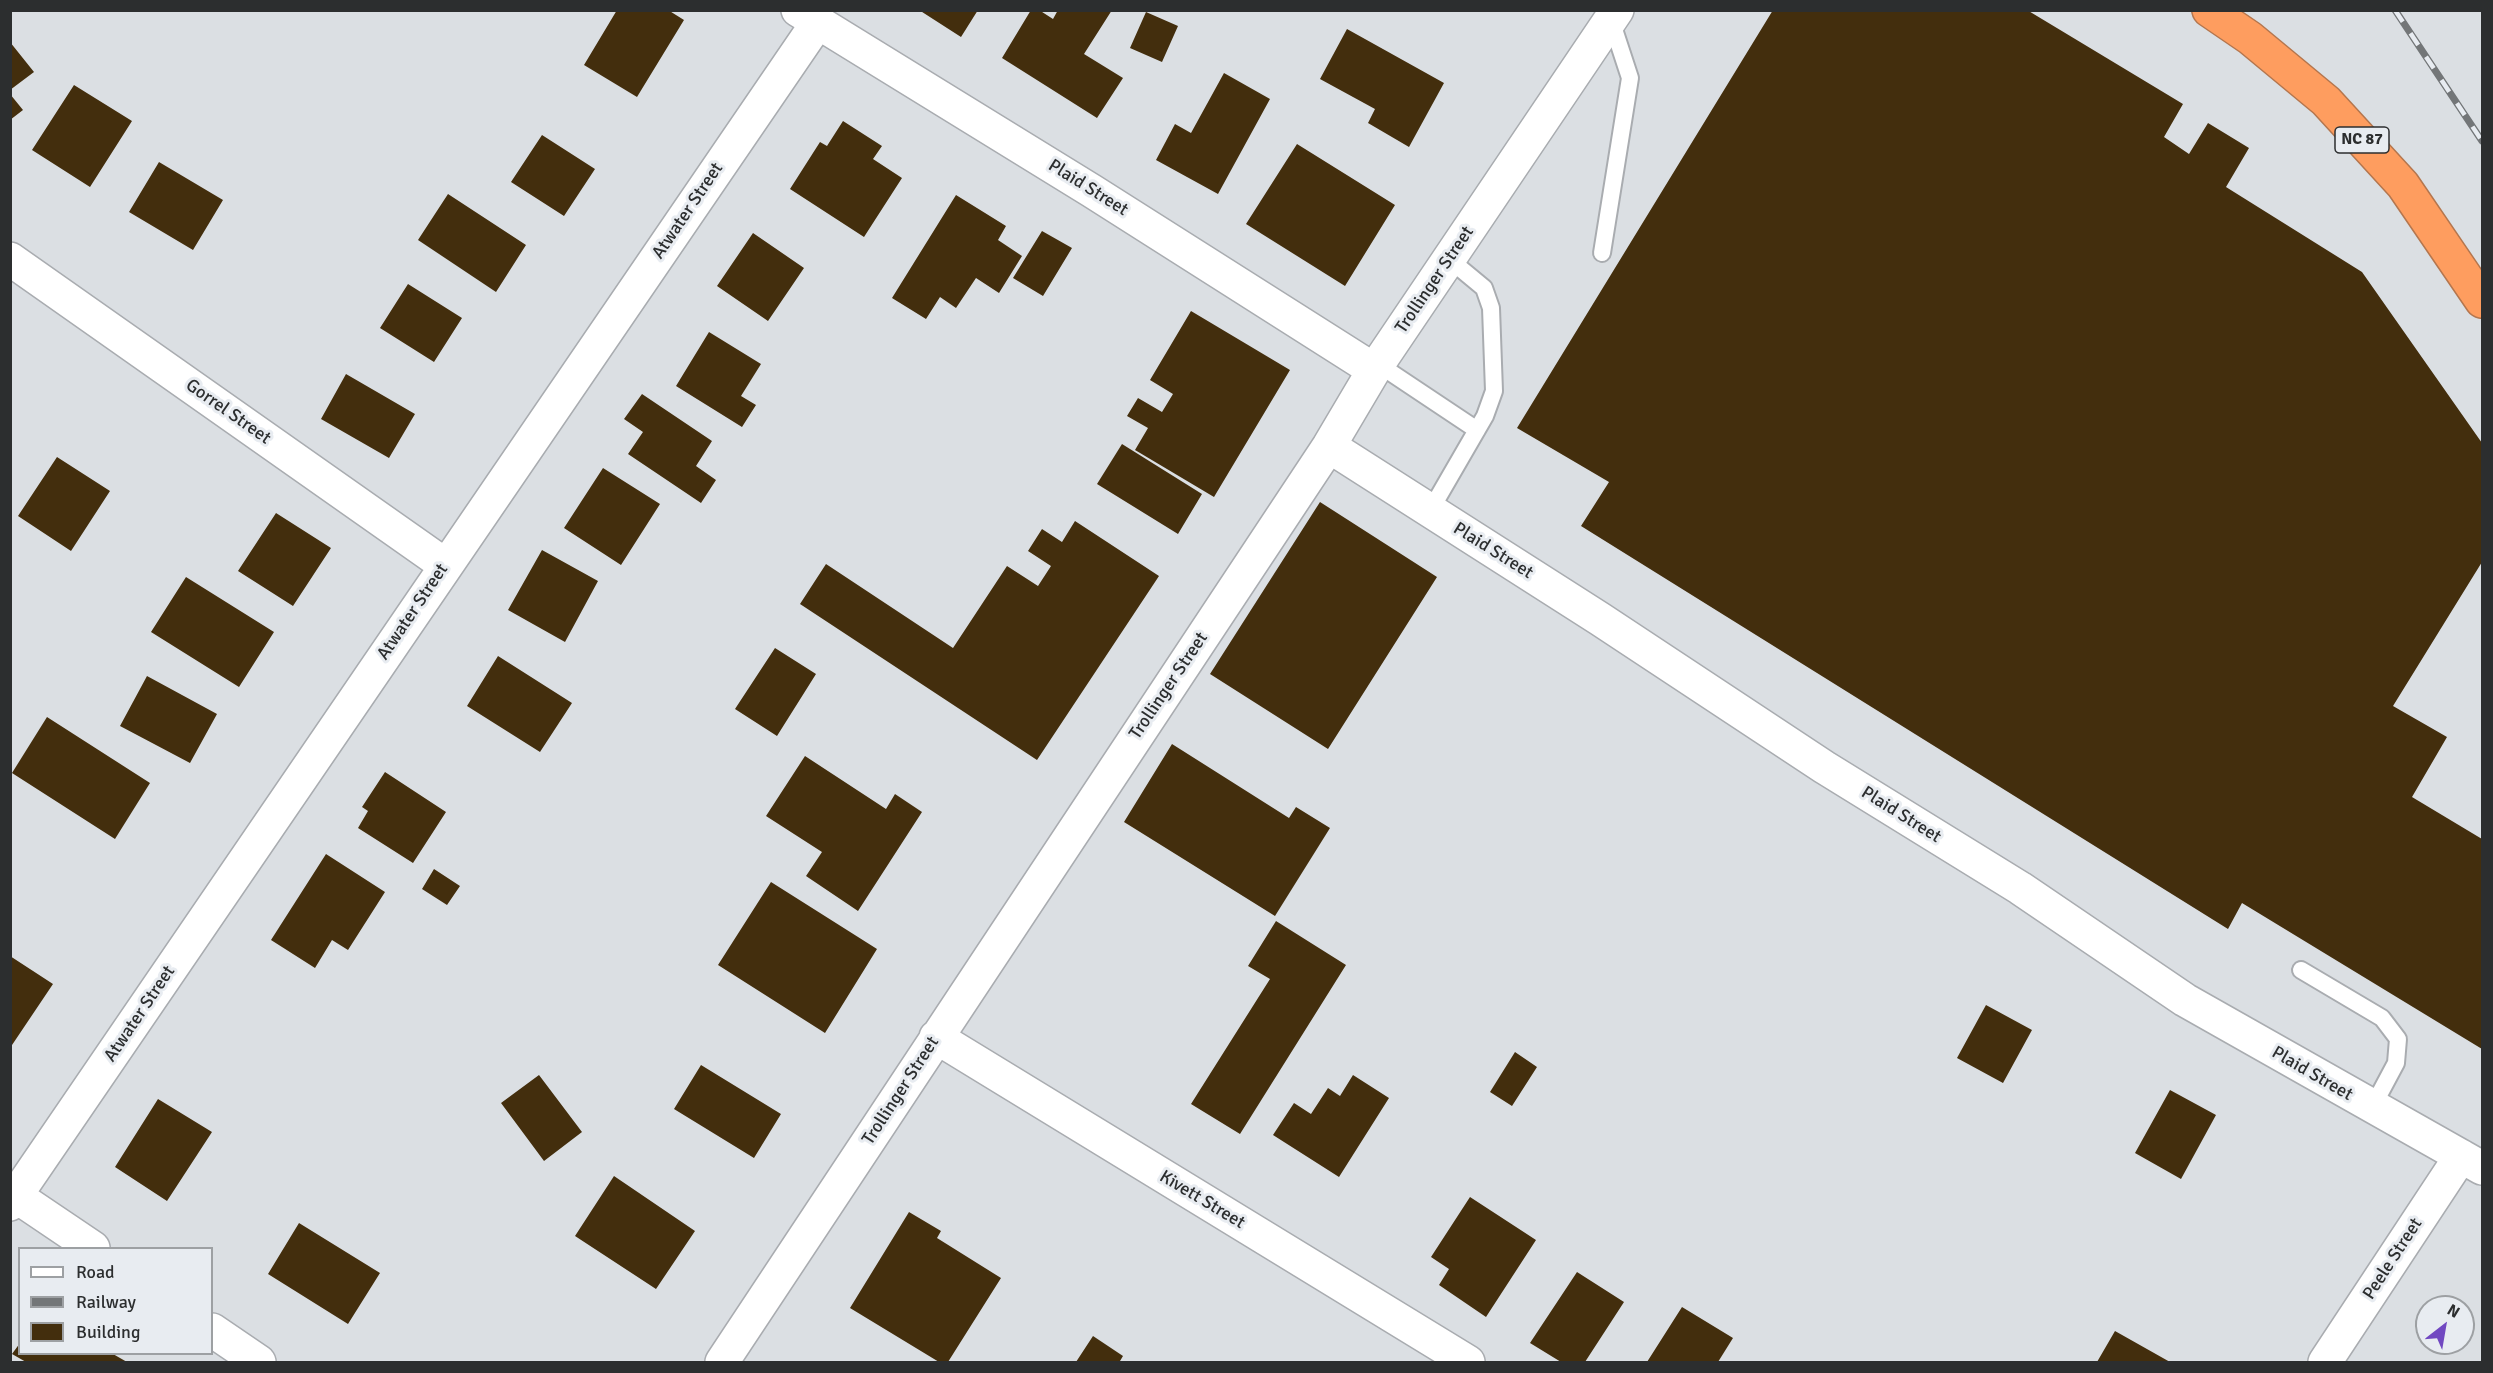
<!DOCTYPE html>
<style>
body{margin:0}
#map{position:relative;width:2493px;height:1373px;overflow:hidden;background:#dbdfe3;font-family:Signika,sans-serif}
canvas{display:block}
.frame{position:absolute;inset:0;border:12px solid #2c2e2f;pointer-events:none}
.legend{position:absolute;left:18px;top:1247px;width:195px;height:108px;box-sizing:border-box;background:#e8ecf1;border:2px solid #9da0a3;margin:0;padding:8px 10px;list-style:none;font-size:18px;color:#2c2e2f}
.legend li{display:flex;align-items:center;gap:12px;height:30px}
.legend b{width:30px;border:2px solid #9da0a3}
.north{position:absolute;left:2415px;top:1295px;width:60px;height:60px;box-sizing:border-box;background:#e8ecf1;border:2px solid #9da0a3;border-radius:50%;rotate:31deg;font-size:16px;font-weight:700;line-height:24px;text-align:center;color:#2c2e2f}
.north::after{content:'';display:block;margin:auto;width:21px;height:27px;background:#7148c1;clip-path:polygon(50% 0,100% 100%,50% 72%,0 100%)}
</style>
<div id="map">
<canvas width="2493" height="1373"></canvas>
<div class="frame"></div>
<ul class="legend">
<li><b style="height:8px;background:#fff"></b>Road</li>
<li><b style="height:8px;background:#737678"></b>Railway</li>
<li><b style="height:16px;background:#432e0d"></b>Building</li>
</ul>
<div class="north">N</div>
</div>
<script>
const c = document.querySelector('canvas').getContext('2d');
c.lineJoin = 'round';
function paint(path, color) { c.fillStyle = color; c.fill(path, 'evenodd'); }
const poly = rows => new Path2D(rows.map(r => 'M' + r).join(''));
function trace(path, color, width, dash) { c.strokeStyle = color; c.lineWidth = width; c.lineCap = dash ? 'butt' : 'round'; c.setLineDash(dash || []); c.stroke(path); }
function write(font, color, halo, rows, align = 'center') {
  c.font = font + ' Signika,sans-serif'; c.lineWidth = 6; c.setLineDash([]); c.textBaseline = 'middle'; c.strokeStyle = halo; c.fillStyle = color; for (const [text, x, y, turn = 0] of rows) {
    c.save(); c.translate(x, y); c.rotate((+turn || 0) * Math.PI / 180); c.textAlign = isNaN(turn) ? turn : align; if (halo) c.strokeText(text, 0, 0); c.fillText(text, 0, 0); c.restore();
  }
}
const building = poly([
 [617,10,668,10,684,20,637,97,584,65],
 [919,10,978,10,961,37],
 [1031,10,1039,10,1053,19,1058,10,1112,10,1084,54,1123,78,1097,118,1002,58],
 [1773,10,2027,10,2183,104,2164,137,2189,154,2208,123,2249,148,2226,187,2362,272,2482,443,2482,562,2393,706,2447,737,2412,797,2482,839,2482,1049,2242,903,2228,929,1581,526,1609,482,1517,428],
 [1146,12,1178,26,1162,62,1130,48],
 [1347,29,1444,83,1409,147,1368,123,1375,109,1320,79],
 [10,42,34,72,10,90],
 [1224,73,1270,99,1218,194,1156,160,1175,124,1191,133],
 [74,85,132,121,90,187,32,150],
 [10,94,23,110,10,120],
 [843,121,882,146,873,159,902,178,864,237,790,189,820,142,827,146],
 [542,135,595,169,564,216,511,182],
 [1297,144,1395,205,1345,286,1246,224],
 [159,162,223,200,193,250,129,212],
 [448,194,526,245,496,292,418,240],
 [956,195,1006,226,998,240,1022,256,999,293,976,278,956,308,940,297,926,319,892,298],
 [1042,231,1072,248,1043,296,1013,278],
 [753,233,804,268,768,321,717,286],
 [408,284,462,318,434,362,380,328],
 [1191,311,1290,370,1214,497,1135,450,1148,428,1127,416,1138,398,1162,412,1173,394,1150,380],
 [709,332,761,364,741,396,756,405,742,427,676,386],
 [346,374,415,414,389,458,321,419],
 [642,394,712,441,696,466,716,480,701,503,628,454,643,432,624,419],
 [1122,444,1202,494,1178,534,1097,484],
 [57,457,110,491,71,551,18,516],
 [603,468,660,504,621,565,564,528],
 [1320,502,1437,577,1328,749,1210,674],
 [276,513,331,548,293,606,238,571],
 [1075,521,1159,576,1037,760,800,604,826,564,953,648,1007,566,1038,586,1051,566,1028,551,1042,529,1062,542],
 [542,550,598,581,565,642,508,610],
 [186,577,274,632,239,687,151,632],
 [775,648,816,674,777,736,735,709],
 [498,656,572,703,540,752,467,706],
 [147,676,217,714,190,763,120,726],
 [47,717,150,783,115,839,12,773],
 [1172,744,1289,818,1296,807,1330,828,1275,916,1124,822],
 [805,756,886,809,895,794,922,812,858,911,806,876,822,852,766,816],
 [385,772,446,812,413,863,358,828,368,811,362,807],
 [326,854,385,892,348,950,332,940,315,968,271,940],
 [434,869,460,886,447,905,422,889],
 [771,882,877,949,825,1033,718,965],
 [1276,921,1346,965,1240,1134,1191,1104,1270,979,1248,966],
 [10,956,53,984,10,1048],
 [1986,1005,2032,1030,2003,1083,1957,1058],
 [1515,1052,1537,1067,1512,1106,1490,1092],
 [701,1065,781,1114,754,1158,674,1109],
 [539,1075,582,1132,544,1161,501,1103],
 [1353,1075,1389,1098,1339,1177,1273,1135,1294,1103,1311,1114,1328,1088,1340,1096],
 [2170,1090,2216,1115,2181,1179,2135,1153],
 [158,1099,212,1132,167,1201,115,1167],
 [614,1176,695,1231,656,1289,575,1236],
 [1470,1197,1536,1240,1486,1317,1439,1285,1449,1269,1431,1257],
 [909,1212,941,1231,937,1238,1001,1278,948,1362,939,1362,850,1308],
 [299,1223,380,1273,348,1324,268,1274],
 [1577,1272,1624,1302,1585,1362,1561,1362,1530,1343],
 [1682,1307,1733,1338,1718,1362,1647,1362],
 [2115,1331,2170,1362,2097,1362],
 [1093,1336,1123,1356,1120,1361,1122,1362,1076,1362],
 [20,1343,20,1354,113,1354,127,1362,26,1362,12,1354]
]);
const lane = poly([
 [1602,253,1630,78,1611,20],
 [1378,364,1477,430],
 [1430,511,1485,416,1494,391,1491,308,1484,288,1449,259],
 [2301,970,2382,1018,2398,1039,2396,1063,2372,1108]
]);
const street = poly([
 [798,10,1092,191,1374,370],
 [10,259,445,565],
 [1329,446,1600,619,1824,767,2020,888,2185,1000,2482,1168],
 [936,1037,1468,1362],
 [10,1192,93,1248],
 [10,1204,818,22],
 [212,1330,259,1362],
 [722,1362,1329,446,1374,370,1617,10],
 [2325,1362,2461,1156]
]);
const highway = poly([
 [2209,10,2250,38,2326,101,2403,185,2482,301]
]);
const rail = poly([
 [2395,10,2482,141]
]);
const shields = [
 [2362,140,54]
];
const shieldNames = [
 ["NC 87",2362,140]
];
const streetNames = [
 ["Plaid Street",1088,188,32],
 ["Atwater Street",688,211,-56],
 ["Trollinger Street",1435,280,-56],
 ["Gorrel Street",228,412,35],
 ["Plaid Street",1493,551,32],
 ["Atwater Street",413,612,-56],
 ["Trollinger Street",1169,686,-56],
 ["Plaid Street",1901,815,32],
 ["Atwater Street",140,1014,-56],
 ["Plaid Street",2312,1074,30],
 ["Trollinger Street",901,1091,-57],
 ["Kivett Street",1202,1200,31],
 ["Peele Street",2393,1259,-57]
];
paint(building, '#432e0d');
trace(lane, '#a9acb0', 20);
trace(street, '#a9acb0', 36);
trace(highway, '#b4764e', 36);
trace(lane, '#fff', 16);
trace(street, '#fff', 33);
trace(highway, '#fe9d5f', 33);
trace(rail, '#737678', 7);
trace(rail, '#e8ecf1', 4.5, [14]);
for (const [x, y, w] of shields) { const box = new Path2D(); box.roundRect(x - w / 2, y - 13, w, 26, 4.5); c.fillStyle = '#e8ecf1'; c.fill(box); trace(box, '#2c2e2f', 1.5); }
write('bold 16px', '#2c2e2f', null, shieldNames);
write('18px', '#2c2e2f', '#e8ecf1', streetNames);
</script>
